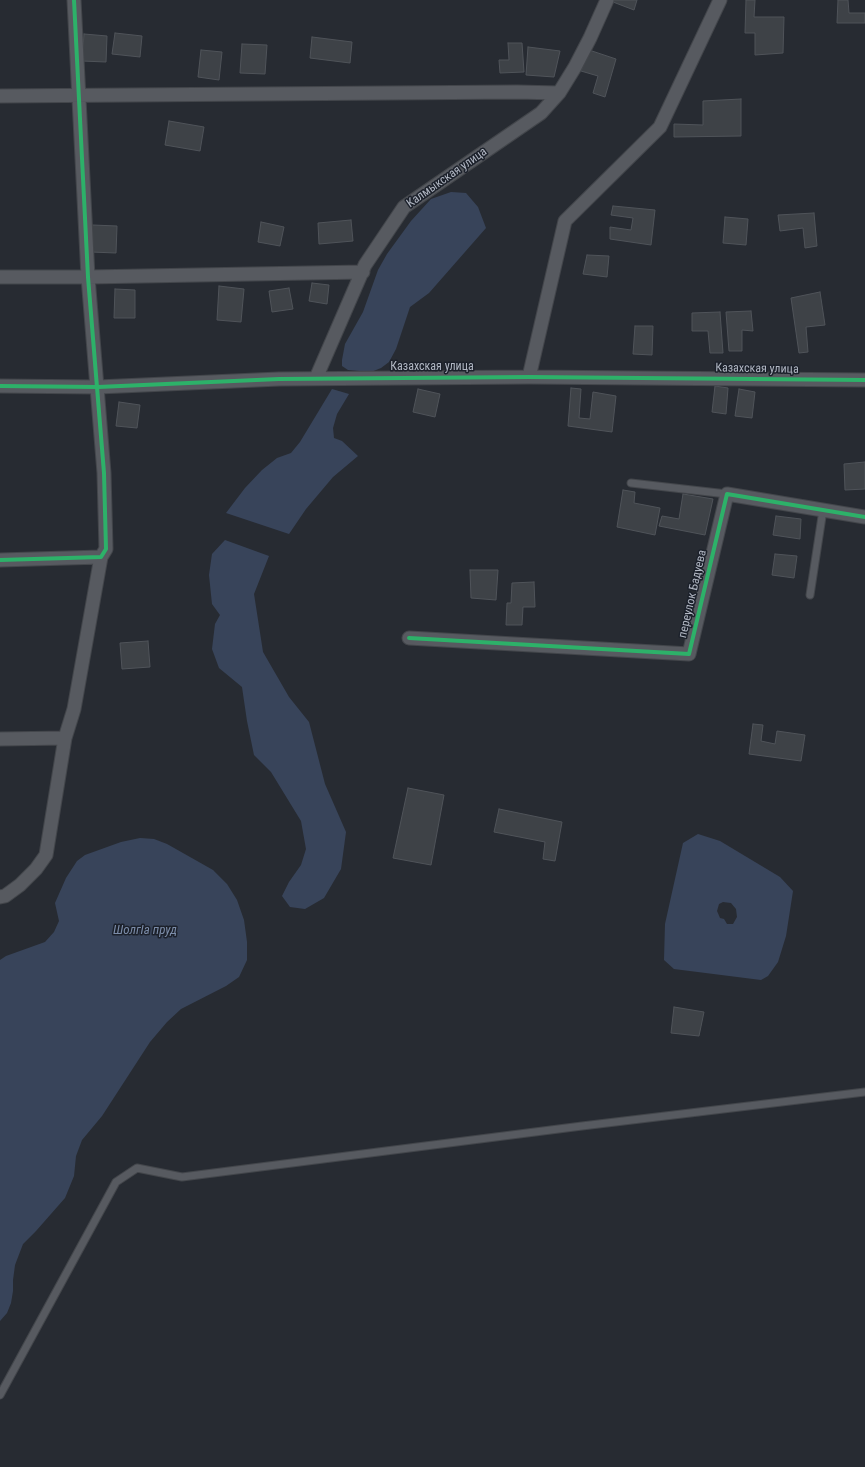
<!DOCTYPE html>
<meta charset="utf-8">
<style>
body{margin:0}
canvas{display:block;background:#272b32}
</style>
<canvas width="865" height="1467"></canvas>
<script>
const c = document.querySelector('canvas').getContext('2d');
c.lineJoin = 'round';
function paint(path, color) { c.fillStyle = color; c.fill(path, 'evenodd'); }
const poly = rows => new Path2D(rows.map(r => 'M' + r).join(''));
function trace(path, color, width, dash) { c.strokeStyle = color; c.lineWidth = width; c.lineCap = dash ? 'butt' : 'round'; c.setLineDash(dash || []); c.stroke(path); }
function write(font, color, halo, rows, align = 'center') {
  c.font = font + ' "Roboto Condensed",sans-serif'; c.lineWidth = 3; c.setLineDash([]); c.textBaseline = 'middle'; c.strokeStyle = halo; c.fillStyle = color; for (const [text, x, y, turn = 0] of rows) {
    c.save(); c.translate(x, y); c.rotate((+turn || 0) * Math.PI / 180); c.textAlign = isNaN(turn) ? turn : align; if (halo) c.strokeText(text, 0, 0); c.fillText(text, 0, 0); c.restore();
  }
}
const water = poly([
 [451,192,466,193,478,207,486,228,429,293,410,307,396,349,389,362,381,368,371,372,348,370,342,366,342,360,345,344,363,312,378,270,387,254,411,221,431,199],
 [332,389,349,394,337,414,333,428,334,438,342,441,358,456,333,477,306,509,289,534,226,513,245,488,262,470,277,458,291,453,300,442],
 [225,540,269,556,254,594,263,652,289,697,309,722,325,784,346,832,341,869,324,898,305,909,290,907,282,896,289,882,301,865,306,849,301,821,271,772,254,755,247,721,242,687,219,668,212,649,215,624,220,615,212,604,209,575,212,554],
 [698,834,720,841,780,877,793,891,786,936,778,962,768,976,761,980,674,969,664,960,665,924,683,843],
 [723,902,731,903,736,909,737,917,733,924,727,924,724,919,720,918,717,911,719,904],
 [140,838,154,839,167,844,213,870,227,884,237,900,244,920,247,942,247,960,239,977,226,986,181,1009,167,1022,150,1042,102,1116,82,1140,76,1156,74,1176,65,1198,36,1231,23,1244,15,1265,13,1280,13,1291,11,1303,7,1313,0,1321,0,960,6,956,45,942,54,932,59,921,55,903,66,878,77,861,85,855,121,842]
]);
const building = poly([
 [614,0,637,0,634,10,613,2,614,0],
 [746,0,755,0,754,17,784,17,783,53,755,55,755,33,745,33,746,0],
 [838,0,848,0,849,13,865,13,865,23,837,23,838,0],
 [115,33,142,36,140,57,112,54,115,33],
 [84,34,107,36,106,62,82,61,84,34],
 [312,37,352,42,350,63,310,58,312,37],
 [508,43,522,43,524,72,500,73,499,60,509,60,508,43],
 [242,44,267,45,265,74,240,73,242,44],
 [528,47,560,51,554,77,526,75,528,47],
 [201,50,222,52,219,80,198,77,201,50],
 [589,50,616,59,605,97,593,93,598,76,581,71,589,50],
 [741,99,741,136,674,137,674,124,703,125,703,101,741,99],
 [169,121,204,127,200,151,165,145,169,121],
 [613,206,655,210,651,245,610,239,610,227,631,230,633,218,611,215,613,206],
 [814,213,817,246,805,248,803,228,780,231,778,215,814,213],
 [725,217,748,219,746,245,723,243,725,217],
 [351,220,353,241,319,244,318,223,351,220],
 [261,222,284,227,280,246,258,242,261,222],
 [92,225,117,226,116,253,91,252,92,225],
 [587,255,609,256,607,277,583,274,587,255],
 [312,283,329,285,327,304,309,301,312,283],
 [219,286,244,289,241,322,217,320,219,286],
 [289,288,293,309,272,312,269,291,289,288],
 [115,289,135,290,135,318,114,318,115,289],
 [820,292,825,325,806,327,808,352,799,353,791,298,820,292],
 [751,311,753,331,742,330,742,351,729,351,726,312,751,311],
 [720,312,723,353,710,353,708,331,692,331,692,313,720,312],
 [635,326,653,326,652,355,633,354,635,326],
 [715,386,728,388,726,414,712,412,715,386],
 [571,388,581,389,579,418,590,419,593,392,616,396,612,432,568,426,571,388],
 [418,389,440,394,435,417,413,412,418,389],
 [739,389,755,392,752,418,735,416,739,389],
 [119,402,140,405,137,428,116,426,119,402],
 [865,462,865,489,845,490,844,464,865,462],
 [623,490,635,492,634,503,660,508,655,535,617,527,623,490],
 [683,494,713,499,705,535,659,526,662,516,679,519,683,494],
 [776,516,801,519,800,539,773,535,776,516],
 [775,554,797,556,794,578,772,575,775,554],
 [470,570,498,570,496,600,471,598,470,570],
 [534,582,535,607,523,607,522,625,506,625,507,603,511,603,512,583,534,582],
 [148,641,150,667,122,669,120,643,148,641],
 [753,724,763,725,761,741,775,744,777,731,805,735,801,761,749,754,753,724],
 [408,788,444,795,431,865,393,858,408,788],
 [499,809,562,822,555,861,543,859,545,842,494,832,499,809],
 [674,1007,704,1012,699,1036,671,1033,674,1007]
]);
const service = poly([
 [631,483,727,494],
 [810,595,823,510],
 [0,1395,116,1182,137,1168,182,1177,582,1126,865,1092]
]);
const minor = poly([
 [0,96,517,92,559,93],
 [0,277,88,277,363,272],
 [529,377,565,221,660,127,720,0],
 [316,378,365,265,404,207,541,113,559,93,575,67,590,38,607,0],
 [0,386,98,387,279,379,529,377,865,380],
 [0,560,101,557,106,549,104,473,88,277,74,0],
 [409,638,689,654,727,494,865,517],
 [0,739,65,738],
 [0,897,5,896,20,885,36,869,46,855,65,738,74,709,101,557]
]);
const cycleway = poly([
 [0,386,98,387,279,379,529,377,865,380],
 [0,560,101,557,106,549,104,473,88,277,74,0],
 [409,638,689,654,727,494,865,517]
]);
const streetNames = [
 ["Калмыкская улица",447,178,-35],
 ["Казахская улица",432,367],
 ["Казахская улица",757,369,1],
 ["переулок Бадуева",693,594,-77]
];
const waterNames = [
 ["ШолгIа пруд",145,931]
];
paint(water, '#38445a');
paint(building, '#3e4247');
trace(building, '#4f5359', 1);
trace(service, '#43464b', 9);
trace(minor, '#43464b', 15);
trace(service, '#575a60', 7);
trace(minor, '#575a60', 13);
trace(cycleway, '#2db169', 4);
write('12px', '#b1b7c3', '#1c212b', streetNames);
write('italic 13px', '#7c8da9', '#1c212b', waterNames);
</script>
